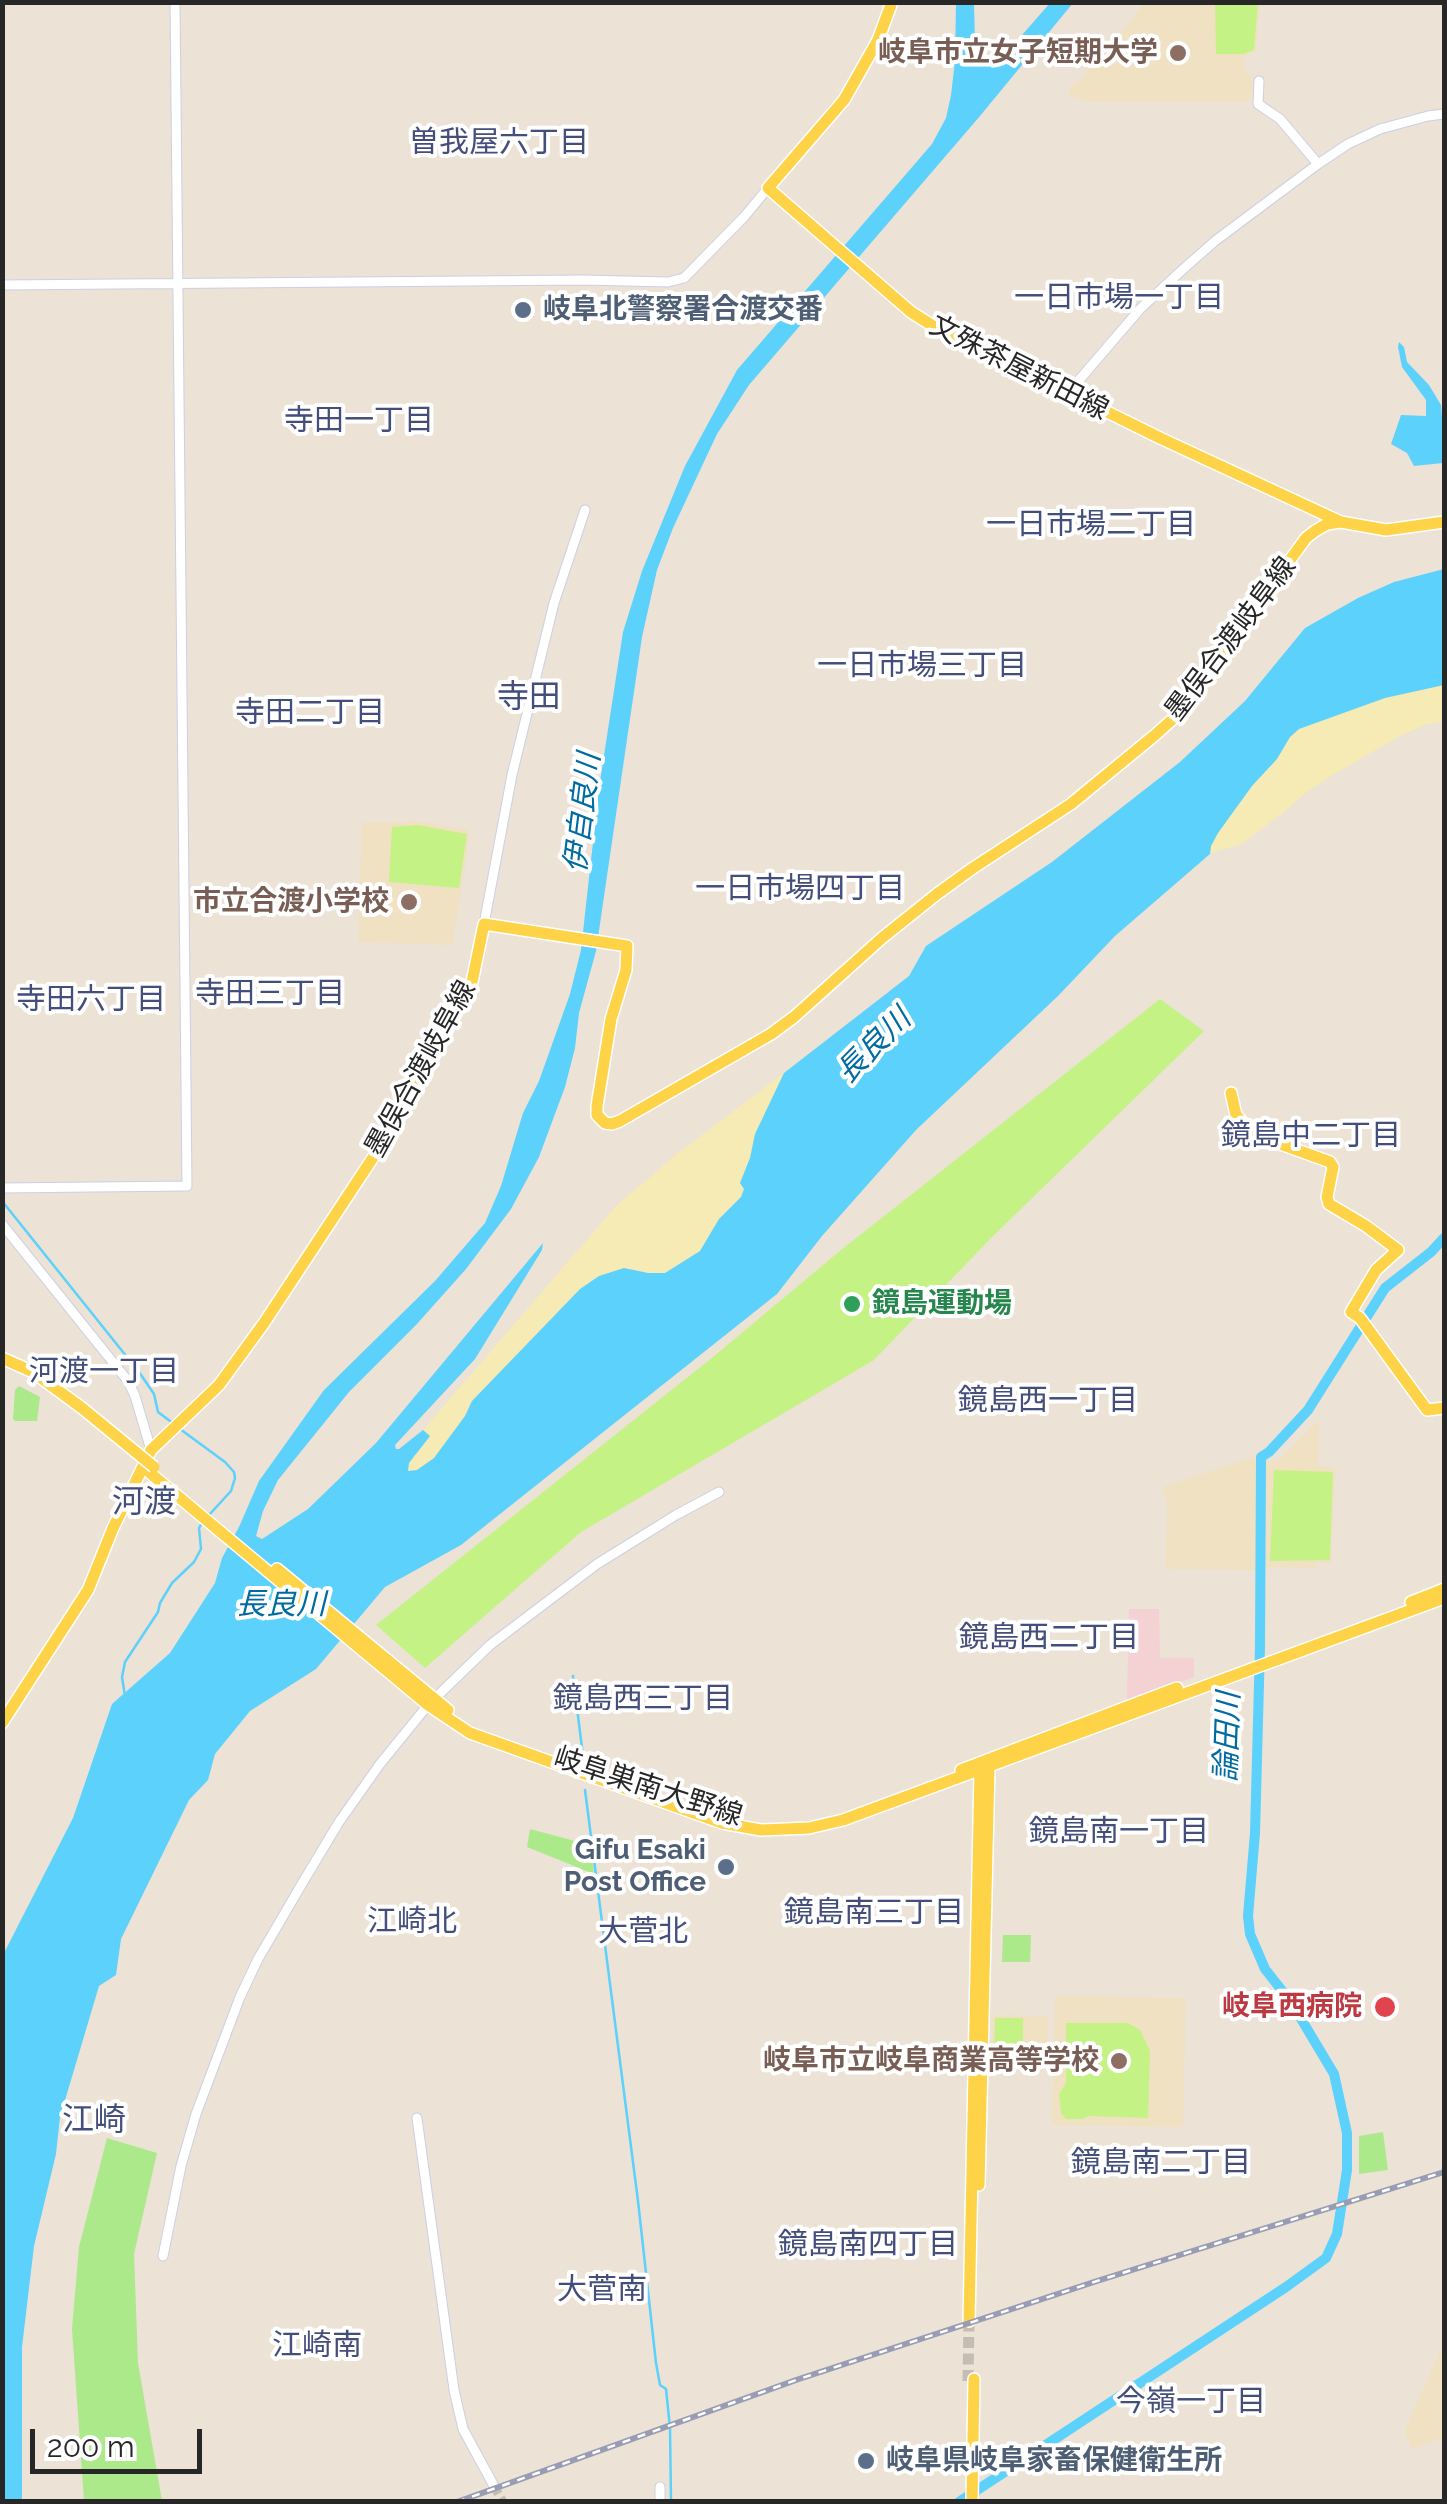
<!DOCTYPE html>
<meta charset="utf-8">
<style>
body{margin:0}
#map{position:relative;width:1447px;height:2504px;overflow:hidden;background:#ece2d6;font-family:Raleway,sans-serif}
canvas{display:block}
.frame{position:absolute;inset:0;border:5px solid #272727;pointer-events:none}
.scale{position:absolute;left:30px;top:2429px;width:172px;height:45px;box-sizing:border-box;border:5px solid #272727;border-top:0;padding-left:12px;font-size:30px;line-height:35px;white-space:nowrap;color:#272727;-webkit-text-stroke:8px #fff;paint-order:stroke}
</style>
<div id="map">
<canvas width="1447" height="2504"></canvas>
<div class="frame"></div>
<div class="scale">200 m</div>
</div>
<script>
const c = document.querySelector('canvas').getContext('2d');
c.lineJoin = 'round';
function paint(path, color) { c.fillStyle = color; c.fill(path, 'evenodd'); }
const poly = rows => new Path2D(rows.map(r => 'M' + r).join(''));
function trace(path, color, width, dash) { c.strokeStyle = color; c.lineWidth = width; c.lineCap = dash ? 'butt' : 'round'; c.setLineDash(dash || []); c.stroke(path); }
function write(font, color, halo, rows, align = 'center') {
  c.font = font + ' Raleway,"Noto Sans JP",sans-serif'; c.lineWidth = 8; c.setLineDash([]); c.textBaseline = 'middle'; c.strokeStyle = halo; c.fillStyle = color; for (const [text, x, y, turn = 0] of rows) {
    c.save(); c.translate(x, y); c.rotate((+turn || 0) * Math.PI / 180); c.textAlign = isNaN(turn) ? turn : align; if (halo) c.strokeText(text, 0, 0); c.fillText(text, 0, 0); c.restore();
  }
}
const education = poly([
 [1144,3,1260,3,1256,51,1246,55,1243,59,1244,68,1253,81,1252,97,1245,102,1095,102,1069,97,1069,88,1081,79,1106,51],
 [417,821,469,830,466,861,452,945,358,942,362,823],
 [1319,1420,1318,1466,1335,1468,1331,1563,1316,1563,1316,1568,1255,1567,1255,1570,1165,1569,1167,1506,1163,1487,1254,1457,1276,1462],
 [1058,1996,1186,1998,1183,2127,1052,2125,1055,1998],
 [993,2015,1048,2016,1047,2061,1045,2063,992,2062,989,2057,989,2039,992,2039],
 [1444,2343,1444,2442,1435,2440,1413,2450,1404,2432]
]);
const medical = poly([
 [1129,1609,1159,1609,1160,1658,1194,1658,1194,1677,1127,1702]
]);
const green = poly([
 [19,1386,40,1397,37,1421,15,1421,13,1419,15,1390],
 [530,1829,590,1845,594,1874,527,1847],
 [1003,1935,1031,1935,1030,1962,1002,1962],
 [1383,2132,1388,2170,1359,2174,1359,2136],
 [107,2138,157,2153,134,2254,138,2363,162,2501,84,2501,72,2329,79,2247]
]);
const sand = poly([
 [1444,683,1444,721,1425,725,1402,735,1334,774,1305,793,1283,813,1240,845,1209,853,1210,842,1286,741,1300,728,1363,702],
 [784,1073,755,1134,750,1158,740,1183,744,1189,741,1197,719,1219,700,1251,665,1273,648,1273,624,1268,599,1276,580,1289,472,1401,465,1416,434,1458,416,1470,408,1471,409,1463,430,1437,423,1430,616,1206,677,1154]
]);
const pitch = poly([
 [1215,3,1258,3,1254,50,1243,54,1216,54],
 [418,825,467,834,459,888,389,882,392,827],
 [1160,999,1204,1031,991,1238,874,1360,581,1532,425,1668,376,1625,713,1357,841,1250],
 [1274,1470,1333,1472,1330,1560,1270,1561],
 [995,2018,1023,2018,1023,2059,994,2059],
 [1066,2023,1128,2023,1140,2030,1150,2051,1148,2118,1088,2116,1083,2119,1066,2119,1061,2113,1059,2094,1066,2083]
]);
const water = poly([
 [956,3,974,3,975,45,967,53,965,60,970,66,979,63,995,62,1002,58,1050,3,1073,3,980,116,749,385,717,434,673,528,657,570,642,637,596,951,579,1013,575,1048,565,1087,539,1157,511,1209,466,1269,416,1325,349,1392,278,1480,263,1511,256,1536,262,1539,308,1509,376,1443,543,1243,542,1250,475,1359,395,1445,396,1449,399,1449,423,1430,430,1436,409,1463,408,1471,417,1470,434,1458,465,1416,472,1401,580,1289,599,1276,624,1268,648,1273,665,1273,700,1251,719,1219,741,1197,744,1189,740,1183,750,1158,755,1134,784,1073,909,976,926,946,1052,862,1180,762,1245,701,1305,628,1358,598,1394,582,1444,569,1444,685,1385,698,1299,729,1290,737,1277,759,1252,786,1218,833,1211,846,1210,854,1115,936,1058,996,916,1130,822,1236,777,1294,461,1545,385,1587,316,1669,250,1711,215,1754,208,1780,189,1800,121,1939,116,1975,99,1986,60,2117,56,2154,34,2246,22,2347,22,2501,3,2502,3,1955,73,1818,112,1704,170,1653,215,1583,222,1558,239,1527,259,1481,324,1390,435,1281,485,1223,501,1186,523,1113,539,1081,570,994,581,950,599,788,623,632,642,571,685,466,737,370,932,144,946,118,951,95,955,61],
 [1399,342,1404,347,1407,362,1429,385,1441,405,1442,418,1444,419,1444,473,1443,463,1414,466,1407,453,1391,444,1401,415,1426,416,1426,400,1402,367,1398,347]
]);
const stream = poly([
 [2,1201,139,1372,154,1394,158,1412,174,1424],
 [180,1429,225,1462,234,1472,235,1478,231,1491,209,1515],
 [573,1676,583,1756],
 [125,1696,122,1677,125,1662,158,1612,160,1603,172,1583,194,1562,201,1549,199,1528,203,1521],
 [585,1790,638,2201,656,2363,660,2385,666,2389,670,2428,671,2502]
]);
const river = poly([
 [959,2502,1286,2287,1326,2258,1337,2234,1347,2170,1347,2133,1334,2074,1291,2002,1265,1969,1250,1934,1248,1916,1255,1833,1260,1646,1261,1457,1269,1452,1308,1410,1385,1288,1431,1252,1444,1238]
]);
const minorTunnel = poly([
 [494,2486,503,2502]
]);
const majorTunnel = poly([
 [968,2381,969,2321]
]);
const minor = poly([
 [1259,81,1258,104,1280,119,1318,164],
 [2,285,583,280,668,282,684,278,744,217,768,188],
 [1068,393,1140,309,1181,271,1215,241,1318,164,1348,144,1380,129,1428,116,1444,114],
 [484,924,512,775,554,603,585,510],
 [2,1188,187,1186,175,2],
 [2,1224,128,1381,135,1396,151,1450],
 [417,2118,454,2390,463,2429,494,2486],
 [163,2256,181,2166,196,2114,240,1997,258,1959,303,1882,339,1822,380,1764,428,1705,490,1645,597,1564,676,1515,719,1492],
 [660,2502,660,2487]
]);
const major = poly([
 [892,2,878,40,844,100,768,188,911,312,933,326,1160,438,1341,522],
 [1231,1093,1236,1115,1253,1134,1330,1162,1333,1167,1327,1197,1329,1204,1366,1226,1398,1250,1376,1270,1351,1312,1360,1318,1427,1410,1444,1408],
 [2,1358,33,1372,82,1408],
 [150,1473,428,1705,470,1733,722,1823,761,1830,809,1828,843,1820,1444,1598],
 [277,1569,448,1710],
 [1411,1602,1444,1589],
 [2,1723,88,1590,113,1528,151,1450,219,1385,264,1323,401,1115,421,1081,472,982,484,924,627,946,626,970,611,1019,597,1106,597,1115,605,1123,612,1124,620,1121,771,1034,794,1017,882,938,937,894,973,868,1071,804,1155,735,1184,709,1184,703,1205,680,1209,671,1306,538,1315,531,1327,524,1341,522,1386,530,1444,522],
 [961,1770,1177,1688],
 [979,2185,989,1767,987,1764],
 [969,2321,980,1771,982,1766],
 [972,2502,974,2379]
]);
const rail = poly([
 [457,2502,796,2380,1097,2281,1444,2172]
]);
const majorBridge = poly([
 [82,1408,154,1467]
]);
const markers = [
 [1178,53,10,"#8d6e63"],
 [523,310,10,"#5c6f8a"],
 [409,902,10,"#8d6e63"],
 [852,1304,10,"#2e9e5b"],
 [726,1867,10,"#5c6f8a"],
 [1385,2007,12,"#e0444e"],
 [1119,2061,10,"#8d6e63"],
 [866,2461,10,"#5c6f8a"]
];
const educationNames = [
 ["岐阜市立女子短期大学",1158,53],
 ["市立合渡小学校",389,902],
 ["岐阜市立岐阜商業高等学校",1099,2061]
];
const serviceNames = [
 ["岐阜北警察署合渡交番",543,310],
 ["Gifu Esaki",706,1851,"right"],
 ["Post Office",706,1883,"right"],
 ["岐阜県岐阜家畜保健衛生所",886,2461]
];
const streetNames = [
 ["文殊茶屋新田線",1019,368,27],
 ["墨俣合渡岐阜線",1231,639,-53],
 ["墨俣合渡岐阜線",421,1069,-61],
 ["岐阜巣南大野線",648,1787,18]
];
const leisureNames = [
 ["鏡島運動場",872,1304]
];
const healthNames = [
 ["岐阜西病院",1362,2007]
];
const neighbourhoodNames = [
 ["曽我屋六丁目",499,143],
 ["一日市場一丁目",1119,298],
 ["寺田一丁目",359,421],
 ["一日市場二丁目",1091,525],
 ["一日市場三丁目",922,666],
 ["寺田二丁目",310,713],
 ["一日市場四丁目",800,889],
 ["寺田三丁目",270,994],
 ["寺田六丁目",91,1000],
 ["鏡島中二丁目",1311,1136],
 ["河渡一丁目",104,1372],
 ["鏡島西一丁目",1048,1401],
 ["鏡島西二丁目",1049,1638],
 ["鏡島西三丁目",643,1699],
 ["鏡島南一丁目",1119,1832],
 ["鏡島南三丁目",874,1913],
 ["江崎北",412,1922],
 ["大菅北",643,1932],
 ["鏡島南二丁目",1161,2163],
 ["鏡島南四丁目",868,2245],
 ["大菅南",602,2290],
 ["江崎南",317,2346],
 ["今嶺一丁目",1191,2402]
];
const waterNames = [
 ["伊自良川",583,813,-83],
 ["長良川",874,1046,-45],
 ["長良川",281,1605],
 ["論田川",1228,1737,-88]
];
const quarterNames = [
 ["寺田",529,697],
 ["河渡",144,1502],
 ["江崎",94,2120]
];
paint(education, '#f0e1c3');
paint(medical, '#f4d1d3');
paint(green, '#ace98b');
paint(sand, '#f6ebb4');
paint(pitch, '#c4f285');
paint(water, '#5cd1fb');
trace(stream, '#5cd1fb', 2.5);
trace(river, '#5cd1fb', 10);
trace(minorTunnel, '#c5bdb3', 9, [9, 4.5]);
trace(majorTunnel, '#c5bdb3', 11, [11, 5.5]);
trace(minor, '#cbd0e2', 11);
trace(major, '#fff', 14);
trace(minor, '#fff', 9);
trace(major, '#ffd348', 11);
trace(rail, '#999db4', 6);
trace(rail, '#fff', 2.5, [8]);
trace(majorBridge, '#fff', 14, []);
trace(majorBridge, '#ffd348', 11);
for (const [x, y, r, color] of markers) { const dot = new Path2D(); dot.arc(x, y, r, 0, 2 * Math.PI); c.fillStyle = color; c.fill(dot); trace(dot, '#fff', 4); }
write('bold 28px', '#785e54', '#fff', educationNames, 'right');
write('bold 28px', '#4e5e75', '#fff', serviceNames, 'left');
write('28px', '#272727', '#fff', streetNames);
write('bold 28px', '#27864d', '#fff', leisureNames, 'left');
write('bold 28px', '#be3a42', '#fff', healthNames, 'right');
write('30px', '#434e7b', '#fff', neighbourhoodNames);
write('italic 30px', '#006ba1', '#fff', waterNames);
write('32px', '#434e7b', '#fff', quarterNames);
</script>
